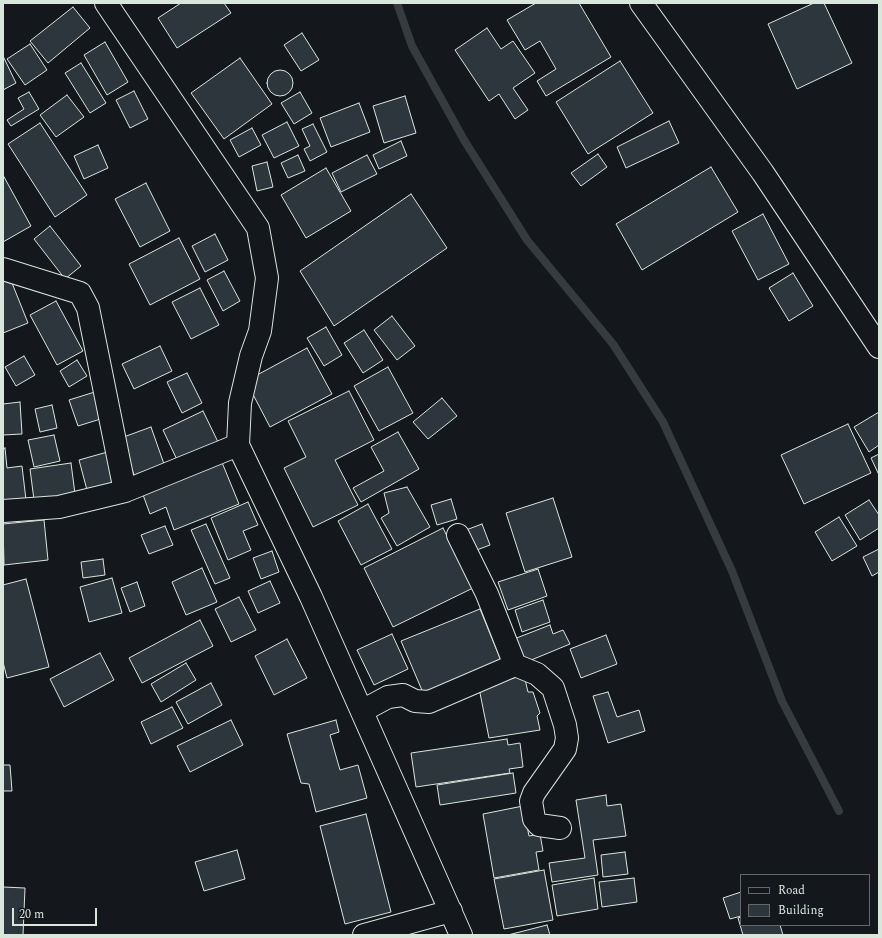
<!DOCTYPE html>
<style>
body{margin:0}
#map{position:relative;width:882px;height:938px;overflow:hidden;background:#14181c;font-family:Spectral,serif}
canvas{display:block}
.frame{position:absolute;inset:0;border:4px solid #d8e6dc;pointer-events:none}
.legend{position:absolute;left:740px;top:874px;width:130px;height:52px;box-sizing:border-box;background:#14181c;border:1px solid #626a69;margin:0;padding:5px 7px;list-style:none;font-size:12px;color:#d8e6dc}
.legend li{display:flex;align-items:center;gap:8px;height:20px}
.legend b{width:20px;border:1px solid #626a69}
.scale{position:absolute;left:12px;top:908px;width:85px;height:18px;box-sizing:border-box;border:2px solid #d8e6dc;border-top:0;padding-left:5px;font-size:12px;line-height:14px;white-space:nowrap;color:#d8e6dc;-webkit-text-stroke:3px #14181c;paint-order:stroke}
</style>
<div id="map">
<canvas width="882" height="938"></canvas>
<div class="frame"></div>
<ul class="legend">
<li><b style="height:5px;background:#14181c"></b>Road</li>
<li><b style="height:11px;background:#2c363c"></b>Building</li>
</ul>
<div class="scale">20 m</div>
</div>
<script>
const c = document.querySelector('canvas').getContext('2d');
c.lineJoin = 'round';
const poly = rows => new Path2D(rows.map(r => 'M' + r).join(''));
function trace(path, color, width, dash) { c.strokeStyle = color; c.lineWidth = width; c.lineCap = dash ? 'butt' : 'round'; c.setLineDash(dash || []); c.stroke(path); }
function paint(path, color) { c.fillStyle = color; c.fill(path, 'evenodd'); }
const stream = poly([
 [397,3,412,46,464,140,527,240,613,344,663,422,732,571,782,701,839,811]
]);
const building = poly([
 [181,3,224,3,231,13,177,48,158,18,181,3],
 [536,3,579,3,611,57,546,96,537,81,556,69,540,41,525,50,507,20,536,3],
 [814,3,824,3,852,63,797,89,768,24,814,3],
 [73,7,90,28,48,63,30,41,73,7],
 [487,28,501,49,513,41,535,73,513,88,528,110,515,119,499,94,489,101,455,50,487,28],
 [302,33,319,60,301,71,284,45,302,33],
 [105,42,128,82,107,95,84,55,105,42],
 [30,44,47,70,25,85,7,59,30,44],
 [3,56,16,83,3,90,3,56],
 [240,58,272,104,224,139,191,93,240,58],
 [620,61,653,113,588,154,556,102,620,61],
 [81,63,106,103,90,113,65,73,81,63],
 '267 83a13 13 0 1 1 26 0a13 13 0 1 1-26 0Z',
 [134,91,148,119,130,128,116,100,134,91],
 [29,92,39,109,11,126,7,120,24,109,18,98,29,92],
 [300,92,312,113,294,124,281,103,300,92],
 [67,95,84,117,56,137,40,115,67,95],
 [405,96,416,133,384,143,373,106,405,96],
 [359,103,370,132,331,147,320,118,359,103],
 [669,121,679,143,626,168,617,147,669,121],
 [287,122,299,146,274,158,262,135,287,122],
 [40,123,87,195,55,217,8,144,40,123],
 [313,124,327,152,310,161,304,149,310,146,302,129,313,124],
 [252,128,261,145,239,157,230,140,252,128],
 [401,141,407,156,379,169,373,155,401,141],
 [98,145,108,168,84,179,74,156,98,145],
 [598,154,607,167,581,186,571,173,598,154],
 [298,155,305,171,288,178,281,163,298,155],
 [367,155,377,174,341,192,332,173,367,155],
 [267,162,273,187,257,191,252,166,267,162],
 [711,167,738,212,642,270,616,224,711,167],
 [326,168,351,211,306,238,281,195,326,168],
 [3,175,31,226,3,242,3,175],
 [146,183,170,231,140,247,115,199,146,183],
 [411,194,447,248,334,326,300,271,411,194],
 [763,214,789,264,758,280,732,231,763,214],
 [50,226,81,266,65,279,34,239,50,226],
 [215,234,228,260,205,272,192,246,215,234],
 [179,238,200,279,150,305,129,264,179,238],
 [224,271,240,301,223,311,207,280,224,271],
 [793,273,813,306,789,321,769,288,793,273],
 [10,278,28,323,3,333,3,281,10,278],
 [200,288,219,325,191,339,172,302,200,288],
 [56,301,83,351,57,365,30,315,56,301],
 [392,316,415,346,397,360,374,330,392,316],
 [326,327,342,355,324,366,307,338,326,327],
 [364,330,383,360,363,373,344,343,364,330],
 [160,346,172,371,134,389,122,364,160,346],
 [307,348,332,394,270,427,246,381,307,348],
 [24,356,35,375,16,386,5,367,24,356],
 [77,360,87,376,69,387,60,371,77,360],
 [388,367,413,413,379,431,354,386,388,367],
 [187,373,202,403,182,413,167,382,187,373],
 [98,391,107,417,78,426,69,400,98,391],
 [349,391,374,440,335,460,358,505,313,527,284,468,306,457,288,421,349,391],
 [442,398,457,416,428,439,413,422,442,398],
 [20,402,22,434,3,435,3,404,20,402],
 [52,405,57,428,40,432,35,409,52,405],
 [203,411,219,444,179,464,163,430,203,411],
 [879,412,879,445,869,452,854,427,879,412],
 [848,424,871,473,804,504,781,455,848,424],
 [151,427,164,464,134,475,121,438,151,427],
 [398,432,419,469,361,502,353,488,384,471,371,447,398,432],
 [54,435,60,461,34,467,28,440,54,435],
 [5,448,7,468,22,466,26,500,3,502,3,449,5,448],
 [111,451,120,481,87,490,79,460,111,451],
 [879,454,879,475,871,458,879,454],
 [221,460,239,504,174,530,166,507,150,514,142,492,221,460],
 [71,463,75,494,34,500,30,469,71,463],
 [407,487,430,527,397,546,381,518,389,513,384,493,407,487],
 [553,498,572,557,525,572,506,513,553,498],
 [451,499,457,519,437,525,431,505,451,499],
 [869,500,879,515,879,528,860,540,845,515,869,500],
 [248,502,258,525,243,531,251,550,228,560,211,518,248,502],
 [368,504,392,549,361,565,338,521,368,504],
 [839,517,857,546,832,561,815,532,839,517],
 [44,520,48,560,4,565,3,524,44,520],
 [206,524,230,578,215,584,191,530,206,524],
 [482,524,490,545,474,551,466,530,482,524],
 [165,526,173,545,149,554,141,535,165,526],
 [443,528,473,588,393,627,364,568,443,528],
 [879,549,879,572,872,576,863,557,879,549],
 [272,551,279,572,261,579,253,558,272,551],
 [103,559,105,575,83,578,81,562,103,559],
 [202,568,217,602,186,615,172,582,202,568],
 [538,569,547,596,508,610,498,582,538,569],
 [112,578,122,613,89,622,80,587,112,578],
 [26,579,49,667,7,678,3,662,3,585,26,579],
 [270,581,280,603,258,613,248,591,270,581],
 [137,582,145,606,130,612,121,588,137,582],
 [239,597,256,630,231,642,215,609,239,597],
 [543,600,550,622,522,632,515,610,543,600],
 [480,609,502,663,424,695,401,641,480,609],
 [200,620,213,646,142,683,129,658,200,620],
 [550,625,553,634,563,630,570,644,524,663,514,639,550,625],
 [392,634,408,669,374,685,357,650,392,634],
 [606,635,617,664,581,678,570,649,606,635],
 [287,639,307,678,274,695,255,656,287,639],
 [100,653,114,680,64,707,50,679,100,653],
 [186,663,196,680,161,702,151,684,186,663],
 [524,675,528,692,533,692,540,713,537,716,540,730,489,738,479,688,524,675],
 [211,683,222,705,188,724,176,702,211,683],
 [608,692,617,717,639,710,645,731,608,743,593,696,608,692],
 [172,707,183,728,151,744,141,722,172,707],
 [231,720,243,745,190,772,177,746,231,720],
 [336,720,339,732,330,735,340,770,358,765,367,798,316,812,309,784,301,783,287,734,336,720],
 [507,739,508,745,520,743,523,767,509,769,510,773,416,787,411,753,507,739],
 [3,765,10,765,12,791,3,791,3,765],
 [513,773,516,793,440,805,437,785,513,773],
 [606,795,607,806,621,804,626,836,593,840,598,875,552,882,549,863,585,858,576,800,606,795],
 [523,806,529,836,540,834,543,851,536,852,539,870,494,878,483,814,523,806],
 [366,814,391,912,345,924,320,826,366,814],
 [237,850,245,879,204,891,195,862,237,850],
 [625,852,628,874,603,877,601,855,625,852],
 [544,870,553,920,504,929,494,879,544,870],
 [594,878,598,909,557,916,552,885,594,878],
 [634,878,637,902,602,907,599,882,634,878],
 [3,887,25,888,23,935,3,935,3,887],
 [741,892,741,916,730,919,723,898,741,892],
 [741,917,741,925,780,925,783,935,743,935,738,918,741,917],
 [547,925,550,935,508,935,547,925]
]);
const minor = poly([
 [106,3,258,228,267,278,260,331,251,356,240,403,238,445,311,597,461,935],
 [641,3,763,173,879,347],
 [3,269,80,293,88,308,125,491],
 [3,511,59,507,125,491,238,445],
 [515,665,537,674,553,688,565,725,567,738,565,749,534,793,531,801,534,819,539,825,560,828],
 [362,711,388,697,403,695,415,701,429,702,515,665,487,594,458,535],
 [364,935,451,911]
]);
trace(stream, '#363b3e', 8);
paint(building, '#2c363c');
trace(building, '#d8e6dc', 1);
trace(minor, '#d8e6dc', 24);
trace(minor, '#14181c', 22);
</script>
